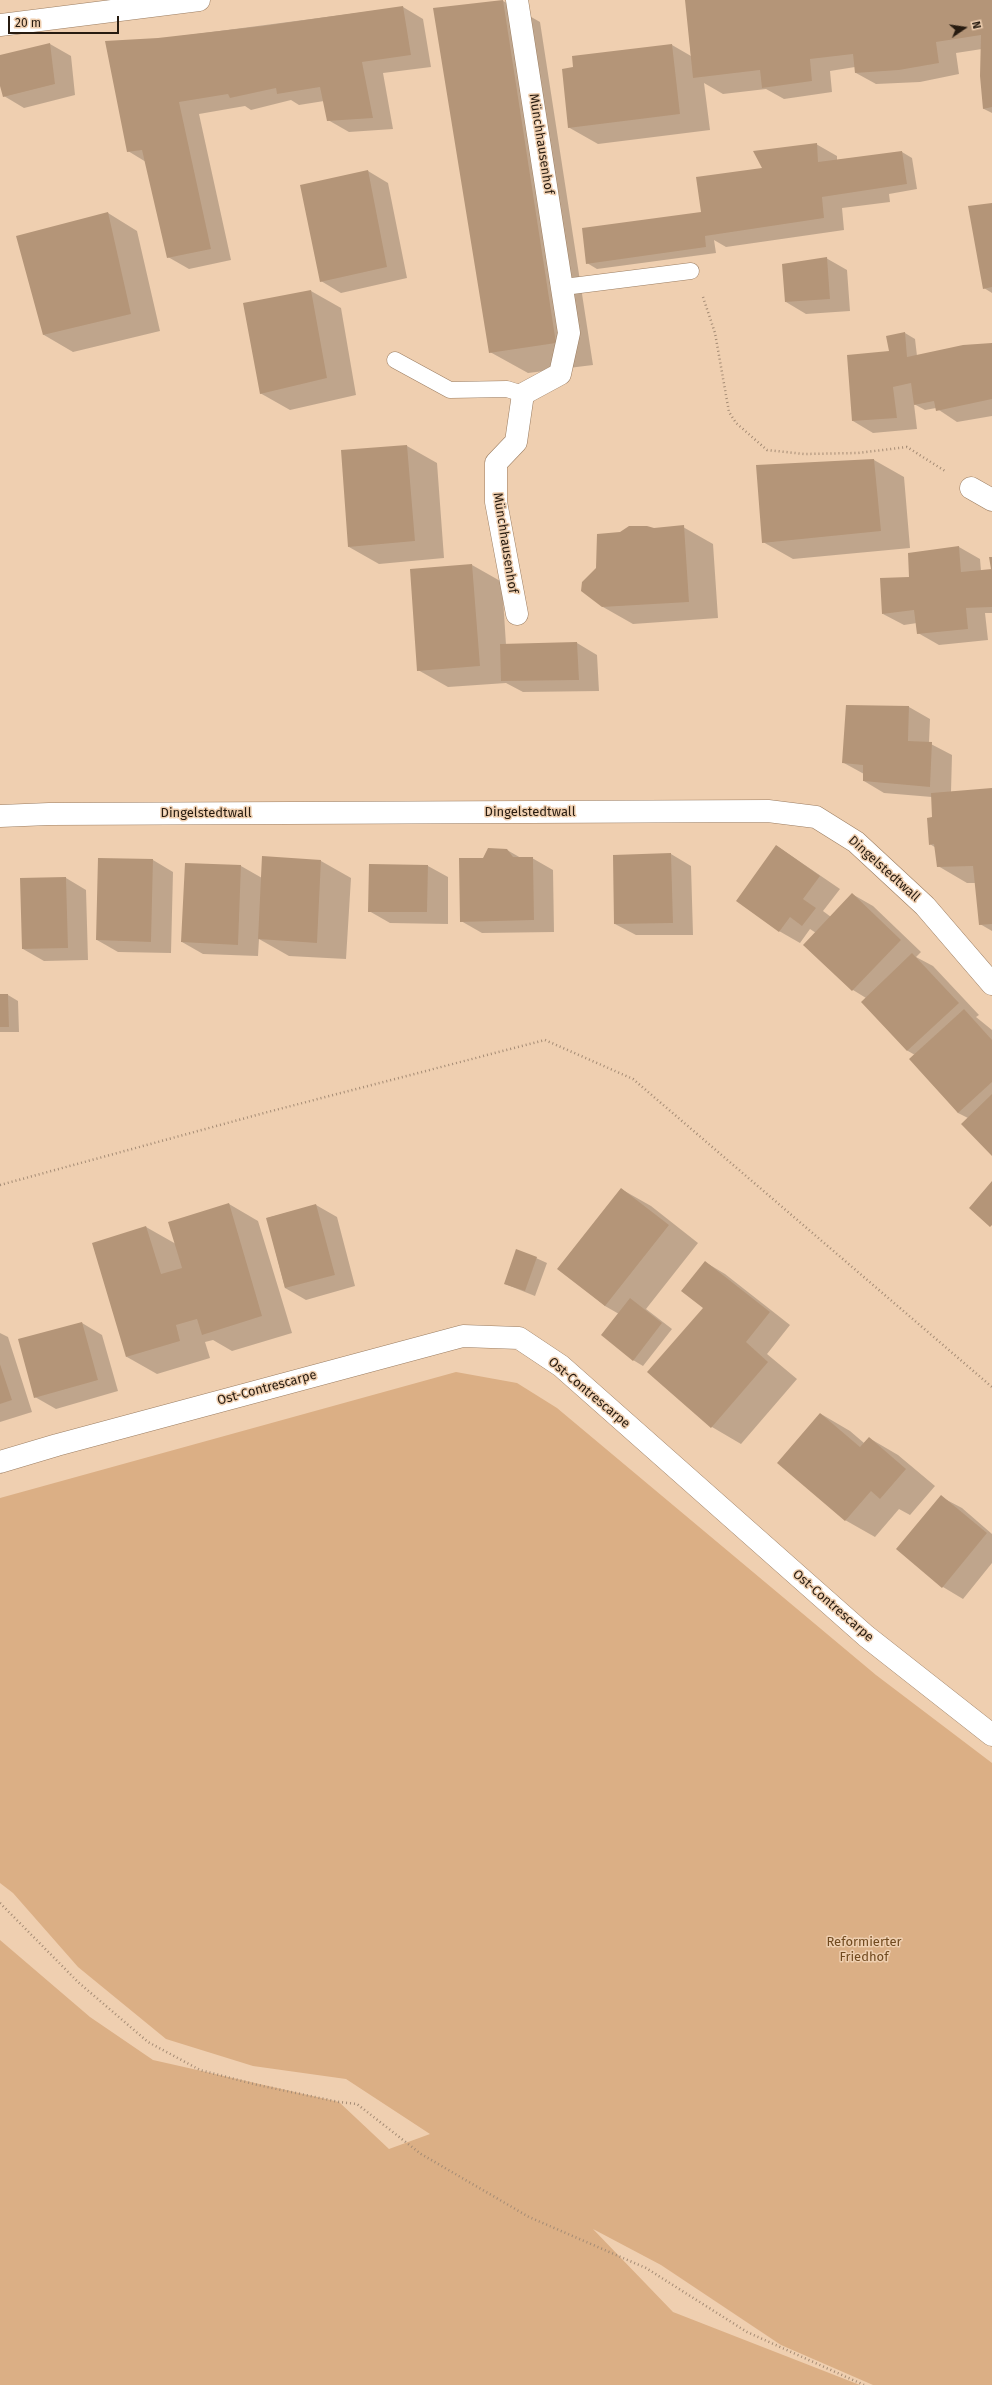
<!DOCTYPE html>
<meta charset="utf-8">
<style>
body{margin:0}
#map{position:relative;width:992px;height:2385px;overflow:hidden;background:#efcfb0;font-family:"Fira Sans",sans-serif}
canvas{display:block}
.north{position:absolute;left:944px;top:8px;width:40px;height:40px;-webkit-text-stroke:3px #efcfb0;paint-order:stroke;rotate:77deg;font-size:11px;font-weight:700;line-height:16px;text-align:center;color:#271b10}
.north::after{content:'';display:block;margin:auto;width:14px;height:18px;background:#271b10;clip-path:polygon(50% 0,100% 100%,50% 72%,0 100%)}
.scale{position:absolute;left:8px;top:16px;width:111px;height:18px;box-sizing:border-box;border:2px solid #271b10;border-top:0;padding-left:5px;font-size:12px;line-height:14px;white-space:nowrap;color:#271b10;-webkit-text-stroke:3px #efcfb0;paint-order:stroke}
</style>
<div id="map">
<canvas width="992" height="2385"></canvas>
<div class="north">N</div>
<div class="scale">20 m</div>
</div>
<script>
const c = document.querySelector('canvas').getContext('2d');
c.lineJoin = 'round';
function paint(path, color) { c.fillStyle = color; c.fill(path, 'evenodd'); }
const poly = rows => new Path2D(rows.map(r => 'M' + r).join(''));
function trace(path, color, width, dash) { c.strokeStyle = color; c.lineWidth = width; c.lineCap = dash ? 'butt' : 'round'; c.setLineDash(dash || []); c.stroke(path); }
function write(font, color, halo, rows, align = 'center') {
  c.font = font + ' "Fira Sans",sans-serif'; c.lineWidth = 3; c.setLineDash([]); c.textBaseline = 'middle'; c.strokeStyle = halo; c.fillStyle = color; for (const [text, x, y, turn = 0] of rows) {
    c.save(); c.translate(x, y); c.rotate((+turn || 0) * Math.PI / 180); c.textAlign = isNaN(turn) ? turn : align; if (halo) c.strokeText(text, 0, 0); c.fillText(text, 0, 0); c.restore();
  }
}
const green = poly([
 [456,1372,517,1383,557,1408,876,1675,992,1763,992,2385,873,2385,781,2345,661,2265,593,2229,673,2312,860,2385,0,2385,0,1940,90,2017,153,2060,339,2102,389,2149,430,2134,346,2079,253,2066,166,2039,78,1967,13,1893,0,1883,0,1498]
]);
const shadow = poly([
 [686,0,992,0,992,113,984,109,982,49,956,53,959,74,920,82,876,84,856,73,855,67,830,71,832,92,784,99,766,89,723,94,704,83,710,130,598,144,568,127,672,45,691,56],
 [503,1,540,22,593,365,528,373,490,352],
 [403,7,423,19,431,67,383,73,393,129,349,132,328,120,324,101,299,105,291,100,251,110,245,106,199,114,231,260,189,269,168,257,146,162,128,151,158,39],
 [50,44,71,56,75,95,24,108,4,96,0,82,0,56],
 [816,144,837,156,837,160,902,152,912,158,917,189,889,194,890,202,842,208,844,230,726,247,714,240,716,253,597,269,587,263,701,213,764,169],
 [368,171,388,183,407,278,341,293,321,281],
 [992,204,992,293,984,288],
 [108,213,137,231,160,331,73,352,44,335,17,237],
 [826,258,847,270,850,311,806,314,786,302],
 [311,291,341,308,356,395,290,410,260,393],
 [905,333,915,339,917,356,992,344,992,416,957,422,936,408,925,410,914,404,917,429,873,433,853,421,889,352],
 [407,446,437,463,444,558,379,564,349,547],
 [874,460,904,477,910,548,793,559,763,542,757,466],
 [683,527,713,544,718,618,633,624,603,607],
 [959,547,980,559,981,571,992,570,992,613,985,613,988,640,939,645,918,633,917,623,904,625,883,614,910,577,909,554],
 [472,565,502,582,506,645,577,643,597,655,599,691,523,692,506,683,448,687,418,670],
 [847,706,909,707,930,719,929,743,952,755,951,792,992,789,992,931,980,924,976,883,967,883,938,866,936,848,930,844,933,817,932,797,884,793,864,781,864,774,844,763],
 [777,846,840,889,823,911,831,917,852,894,873,906,921,952,916,957,933,966,979,1015,976,1017,992,1030,992,1155,968,1118,958,1113,915,1055,908,1051,862,1002,866,998,853,990,816,933,810,929,800,943,779,931],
 [507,850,521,858,532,858,553,870,554,932,482,933,461,921,484,859],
 [671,854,691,866,693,935,636,935,615,924],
 [263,858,321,861,351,878,346,959,289,956,259,939,258,956,203,954,182,942,186,864,241,866,262,878],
 [153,860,173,872,171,953,118,952,97,940],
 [428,866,448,877,448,924,390,923,369,911],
 [66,878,86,890,88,960,44,961,23,949],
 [0,995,8,995,18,1001,19,1032,0,1032],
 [621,1189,651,1206,698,1243,646,1309,672,1329,643,1366,633,1360,619,1314,605,1306,559,1268],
 [229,1204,258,1221,292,1333,232,1351,213,1340,205,1342,210,1358,157,1374,127,1357,146,1227,176,1244],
 [316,1205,337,1217,355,1286,306,1300,285,1288,267,1218],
 [536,1258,547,1263,535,1296,505,1284],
 [705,1262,725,1274,790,1325,767,1354,797,1379,741,1444,712,1427,704,1308],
 [82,1323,102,1335,118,1391,56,1409,35,1397],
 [0,1333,8,1337,32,1412,0,1422],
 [821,1414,850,1431,864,1443,869,1438,898,1455,935,1486,910,1515,899,1509,875,1537,845,1520],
 [941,1497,962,1508,992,1534,992,1563,963,1599,943,1587]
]);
const building = poly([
 [503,0,556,343,489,353,433,8],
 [685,0,992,0,992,107,983,109,980,76,981,35,936,42,939,63,899,70,855,73,853,54,810,59,812,81,762,88,760,70,693,78],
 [403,6,411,55,362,62,373,118,327,121,320,87,277,94,276,88,230,98,228,94,179,102,211,249,167,258,142,150,127,152,105,41,158,38,263,26],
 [50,43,55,84,3,97,0,86,0,55],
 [672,44,680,114,568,128,562,69,573,67,572,56],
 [817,143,818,162,902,151,907,184,822,197,824,218,705,236,706,247,586,264,582,228,701,212,696,177,762,168,753,151],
 [368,170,387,267,320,282,300,185],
 [992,203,992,287,983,289,968,206],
 [108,212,131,314,43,335,16,236],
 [827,257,830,299,785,302,782,264],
 [311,290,327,378,260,394,243,303],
 [905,332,907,357,963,345,992,343,992,399,936,411,934,401,914,405,911,383,893,387,897,418,852,421,847,355,889,351,886,336],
 [407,445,415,541,348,547,341,450],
 [874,459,881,531,762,543,756,465],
 [684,525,689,602,602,607,581,591,582,582,596,568,597,534,620,532,629,526,647,526,654,528],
 [959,546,961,572,992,569,992,607,966,608,968,629,917,634,914,610,882,614,880,578,909,577,908,553],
 [989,557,992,557,992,569,991,569],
 [472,564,480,666,417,671,410,569],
 [577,642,579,680,501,681,500,644],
 [846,705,909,706,908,741,932,742,930,787,863,781,863,765,842,763],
 [992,788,992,924,979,925,973,866,937,867,934,844,929,845,927,818,932,817,931,793],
 [776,845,820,876,803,899,816,908,802,926,790,917,779,932,736,901],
 [488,848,507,849,513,857,533,857,534,920,460,922,459,858,483,858],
 [671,853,673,923,614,924,613,855],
 [262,856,321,860,317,943,258,939],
 [98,858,153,859,151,942,96,940],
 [185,863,241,865,238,945,181,942],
 [369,864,428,865,427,912,368,912],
 [66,877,68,948,22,949,20,878],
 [852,893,901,940,852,991,803,945],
 [912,953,959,1003,907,1051,861,1002],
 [0,994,8,994,9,1027,0,1027],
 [964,1009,992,1040,992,1082,958,1113,909,1059],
 [992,1094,992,1156,961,1124],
 [992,1181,992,1225,990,1227,969,1208],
 [621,1188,669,1225,605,1306,557,1269],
 [229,1203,262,1316,202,1335,197,1319,176,1325,180,1341,126,1357,92,1243,146,1226,161,1274,182,1268,168,1222],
 [316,1204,335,1275,285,1288,266,1218],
 [516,1249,537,1257,525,1291,504,1284],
 [705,1261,770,1312,746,1342,768,1362,711,1428,647,1372,703,1308,681,1291],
 [630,1298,662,1323,633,1361,601,1335],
 [82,1322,98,1380,34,1398,18,1339],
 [0,1364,12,1400,0,1404],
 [820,1413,860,1447,869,1437,906,1469,880,1499,871,1491,845,1521,777,1463],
 [941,1495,987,1533,942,1588,896,1549]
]);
const path = poly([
 [703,297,715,333,729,412,736,423,767,450,804,454,858,453,907,447,945,471],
 [0,1185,264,1113,545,1040,633,1079,992,1387],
 [0,1903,78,1982,148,2042,200,2070,258,2085,339,2102,357,2104,421,2154,529,2217,646,2268,747,2332,864,2385]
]);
const lane = poly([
 [564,287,691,271],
 [395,360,450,390,507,389,523,394]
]);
const street = poly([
 [0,25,199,0],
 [971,488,992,500],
 [517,614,496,502,496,463,516,442,523,394,560,374,569,333,517,0],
 [0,816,49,814,768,811,816,817,856,842,925,906,992,984],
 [0,1462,57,1445,463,1336,519,1338,561,1366,866,1636,992,1735]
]);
const streetNames = [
 ["Münchhausenhof",541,144,81],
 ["Münchhausenhof",505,543,81],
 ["Dingelstedtwall",530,812],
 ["Dingelstedtwall",206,813],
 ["Dingelstedtwall",884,869,42],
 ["Ost-Contrescarpe",267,1388,-15],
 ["Ost-Contrescarpe",589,1393,40],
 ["Ost-Contrescarpe",833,1606,41]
];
const parkNames = [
 ["Reformierter",864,1942],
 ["Friedhof",864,1957]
];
paint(green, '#dbaf85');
paint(shadow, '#0003');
paint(building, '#b49578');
trace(lane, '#9b7d61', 17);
trace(street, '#9b7d61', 23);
trace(path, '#a48b74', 2.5, [1, 3]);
trace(lane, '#fff', 16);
trace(street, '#fff', 22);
write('13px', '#271b10', '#efcfb0', streetNames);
write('13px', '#714a1f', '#efcfb0', parkNames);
</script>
